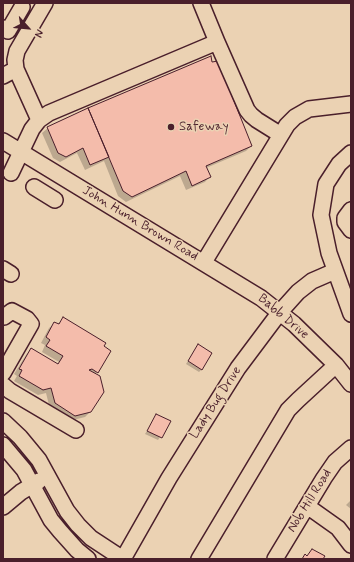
<!DOCTYPE html>
<style>
body{margin:0}
#map{position:relative;width:354px;height:562px;overflow:hidden;background:#ebd2b3;font-family:Mynerve,sans-serif}
canvas{display:block}
.frame{position:absolute;inset:0;border:4px solid #4a1f2b;pointer-events:none}
.north{position:absolute;left:8px;top:8px;width:40px;height:40px;-webkit-text-stroke:3px #ebd2b3;paint-order:stroke;rotate:117deg;font-size:11px;font-weight:700;line-height:16px;text-align:center;color:#4a1f2b}
.north::after{content:'';display:block;margin:auto;width:14px;height:18px;background:#4a1f2b;clip-path:polygon(50% 0,100% 100%,50% 72%,0 100%)}
</style>
<div id="map">
<canvas width="354" height="562"></canvas>
<div class="frame"></div>
<div class="north">N</div>
</div>
<script>
const c = document.querySelector('canvas').getContext('2d');
c.lineJoin = 'round';
function paint(path, color) { c.fillStyle = color; c.fill(path, 'evenodd'); }
const poly = rows => new Path2D(rows.map(r => 'M' + r).join(''));
function trace(path, color, width, dash) { c.strokeStyle = color; c.lineWidth = width; c.lineCap = dash ? 'butt' : 'round'; c.setLineDash(dash || []); c.stroke(path); }
function write(font, color, halo, rows, align = 'center') {
  c.font = font + ' Mynerve,sans-serif'; c.lineWidth = 3; c.setLineDash([]); c.textBaseline = 'middle'; c.strokeStyle = halo; c.fillStyle = color; for (const [text, x, y, turn = 0] of rows) {
    c.save(); c.translate(x, y); c.rotate((+turn || 0) * Math.PI / 180); c.textAlign = isNaN(turn) ? turn : align; if (halo) c.strokeText(text, 0, 0); c.fillText(text, 0, 0); c.restore();
  }
}
const shadow = poly([
 [212,63,251,146,246,151,206,168,210,176,205,182,186,190,180,176,126,202,118,196,104,161,85,170,77,153,60,162,53,158,42,133,48,128],
 [63,319,97,372,95,374,91,411,85,417,69,421,50,409,46,393,38,395,14,381,17,376,14,374,26,355,31,349,57,365,59,362,42,352,45,345,41,343,49,328,55,323,57,325],
 [196,348,202,369,199,372,186,364],
 [157,415,170,422,158,440,145,434],
 [351,500,351,509,346,505]
]);
const building = poly([
 [211,56,212,62,218,61,252,146,206,166,211,177,192,186,186,171,132,197,123,191,88,108,211,56],
 [88,108,109,157,90,165,83,148,66,157,58,153,47,127,88,108],
 [63,317,106,343,104,346,111,351,98,373,92,369,89,370,100,376,104,392,91,412,75,416,55,403,51,388,43,390,19,376,22,370,19,369,31,348,58,364,63,356,46,346,50,340,46,337,54,322,59,324,63,317],
 [198,344,212,353,202,370,188,361,198,344],
 [156,414,171,421,162,438,147,431,156,414],
 [312,549,325,556,323,559,302,559,305,554,307,556,312,549]
]);
const minor = poly([
 [201,3,217,42],
 [3,28,8,31,22,7],
 [3,76,16,69],
 [39,120,16,69,15,60,17,51,45,3],
 [3,141,261,298,294,324,336,365,351,384],
 [351,153,339,164,326,184,321,215,329,253,351,314],
 [11,173,32,129,39,120,49,113,217,42,247,110,251,115,257,120,281,135],
 [34,187,55,200],
 [351,210,345,218,345,222,351,230],
 [204,262,287,125,295,117,309,109,351,104],
 [3,269,11,274],
 [3,316,4,317,12,311,27,319,31,324,3,373],
 [3,385,10,391,76,430],
 [3,421,20,437,39,460,67,511,78,525,91,538,123,559],
 [3,445,24,470,51,520,60,531,77,550,88,559],
 [307,506,338,528,351,545],
 [3,507,21,492,39,481],
 [123,559,169,478,238,368,280,312,298,292,312,281,335,271],
 [199,559,288,410,298,400,336,365],
 [275,559,324,478,335,462,351,448]
]);
const markers = [
 [171,127,4,"#4a1f2b"]
];
const poiNames = [
 ["Safeway",179,127]
];
const streetNames = [
 ["John Hunn Brown Road",140,224,31],
 ["Babb Drive",283,317,40],
 ["Lady Bug Drive",216,403,-57],
 ["Nob Hill Road",310,501,-58]
];
paint(shadow, '#0003');
paint(building, '#f4bcab');
trace(building, '#4a1f2b', 1);
trace(minor, '#4a1f2b', 18);
trace(minor, '#ebd2b3', 15);
for (const [x, y, r, color] of markers) { const dot = new Path2D(); dot.arc(x, y, r, 0, 2 * Math.PI); c.fillStyle = color; c.fill(dot); trace(dot, '#ebd2b3', 1.5); }
write('13px', '#4a1f2b', '#ebd2b3', poiNames, 'left');
write('13px', '#4a1f2b', '#ebd2b3', streetNames);
</script>
